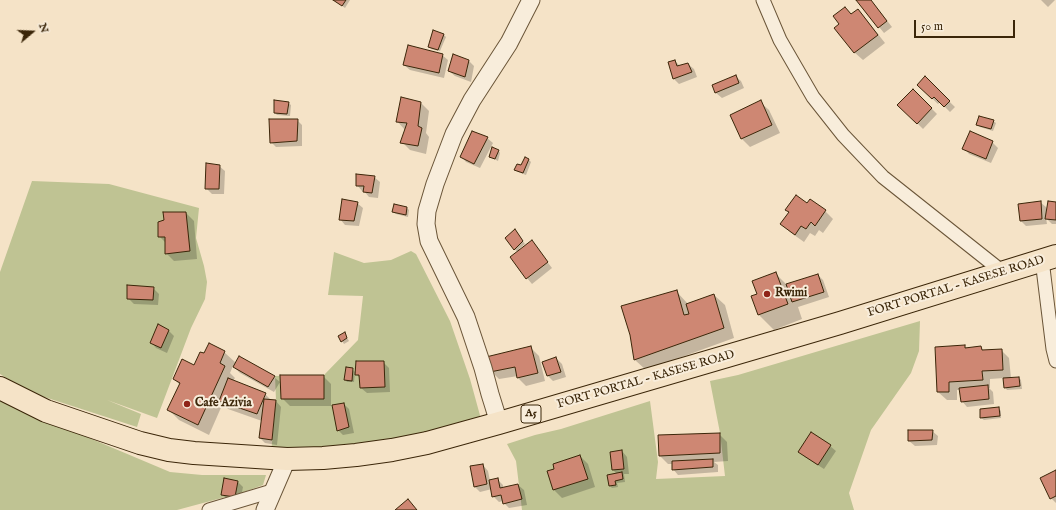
<!DOCTYPE html>
<style>
body{margin:0}
#map{position:relative;width:1056px;height:510px;overflow:hidden;background:#f5e3c7;font-family:"IM FELL English",serif}
canvas{display:block}
.north{position:absolute;left:12px;top:12px;width:40px;height:40px;-webkit-text-stroke:3px #f8eddb;paint-order:stroke;rotate:71deg;font-size:11px;font-weight:700;line-height:16px;text-align:center;color:#3b2609}
.north::after{content:'';display:block;margin:auto;width:14px;height:18px;background:#3b2609;clip-path:polygon(50% 0,100% 100%,50% 72%,0 100%)}
.scale{position:absolute;left:914px;top:20px;width:101px;height:18px;box-sizing:border-box;border:2px solid #3b2609;border-top:0;padding-left:5px;font-size:12px;line-height:14px;white-space:nowrap;color:#3b2609;-webkit-text-stroke:3px #f8eddb;paint-order:stroke}
</style>
<div id="map">
<canvas width="1056" height="510"></canvas>
<div class="north">N</div>
<div class="scale">50 m</div>
</div>
<script>
const c = document.querySelector('canvas').getContext('2d');
c.lineJoin = 'round';
function paint(path, color) { c.fillStyle = color; c.fill(path, 'evenodd'); }
const poly = rows => new Path2D(rows.map(r => 'M' + r).join(''));
function trace(path, color, width, dash) { c.strokeStyle = color; c.lineWidth = width; c.lineCap = dash ? 'butt' : 'round'; c.setLineDash(dash || []); c.stroke(path); }
function write(font, color, halo, rows, align = 'center') {
  c.font = font + ' "IM FELL English",serif'; c.lineWidth = 4; c.setLineDash([]); c.textBaseline = 'middle'; c.strokeStyle = halo; c.fillStyle = color; for (const [text, x, y, turn = 0] of rows) {
    c.save(); c.translate(x, y); c.rotate((+turn || 0) * Math.PI / 180); c.textAlign = isNaN(turn) ? turn : align; if (halo) c.strokeText(text, 0, 0); c.fillText(text, 0, 0); c.restore();
  }
}
const green = poly([
 [32,181,109,184,199,208,196,238,204,266,207,282,205,299,191,328,157,418,107,400,141,414,137,427,29,392,0,374,0,272],
 [411,251,416,254,450,321,470,379,481,419,413,440,271,453,276,400,275,376,324,375,358,340,363,296,328,295,334,252,364,263,391,260],
 [920,321,919,351,911,373,871,430,849,493,854,510,522,510,516,461,507,444,535,435,561,429,650,401,658,462,656,479,725,476,720,433,710,381,738,375],
 [0,399,11,405,170,472,202,475,266,475,263,485,244,492,177,510,0,510]
]);
const shadow = poly([
 [334,0,350,0,345,8],
 [857,0,871,0,892,27,884,33],
 [1041,0,1055,0,1048,7],
 [858,10,866,19,885,43,863,60,854,52,852,15],
 [443,34,446,37,440,51,431,49,429,46],
 [442,55,448,60,444,78,410,70,404,65],
 [454,56,469,61,474,66,471,82,455,76,449,71],
 [675,61,680,66,688,64,694,69,697,77,679,84,674,79,669,63],
 [735,76,741,81,744,88,722,98,716,93,713,86],
 [925,78,955,107,950,112,940,102,938,104,918,85],
 [913,90,937,114,923,129,899,105],
 [760,102,769,110,780,133,750,147,742,139,731,116],
 [288,103,291,105,290,116,277,115,275,113],
 [421,103,429,111,426,133,429,137,426,154,410,150,402,142,405,130,397,121],
 [297,120,302,125,302,146,276,147,271,142],
 [993,121,996,123,993,131,980,127,977,125],
 [487,138,493,143,480,168,466,162,461,156],
 [992,142,998,148,991,163,969,154,964,148],
 [498,150,500,153,498,161,490,157],
 [529,160,531,162,526,175,518,172,515,170],
 [219,166,225,171,224,194,212,194,206,188],
 [374,177,380,182,378,198,369,197,364,191,362,191,357,185],
 [1040,202,1046,207,1046,214,1056,203,1056,224,1052,224,1046,218,1047,224,1026,226,1021,221],
 [357,203,363,208,359,226,345,225,340,219],
 [807,205,825,211,833,219,823,233,819,230,815,236,810,233,804,242,790,232,782,224,789,213,787,210],
 [407,208,409,210,408,217,396,214,393,212],
 [164,213,186,213,194,221,197,259,174,261,166,253,166,243,159,236,165,221],
 [517,233,525,244,519,249,520,251,531,241,552,268,532,284,527,278,518,252,514,249],
 [775,273,787,285,818,275,823,280,829,297,798,307,802,319,774,330,759,315,752,297,759,294],
 [153,288,159,294,158,305,134,304,128,298],
 [676,291,688,304,714,295,725,305,734,338,646,370,635,360],
 [159,325,169,331,174,336,167,353,156,348,151,342],
 [345,334,349,341,344,344,339,336],
 [964,346,967,348,981,348,984,351,1001,350,1009,358,1011,378,1019,378,1021,380,1022,389,1007,390,1005,387,1004,378,990,379,990,388,989,388,993,392,994,404,967,407,962,401,961,390,957,390,957,400,947,400,938,392],
 [531,348,539,356,545,381,526,386,518,378,518,376,499,379,491,371],
 [224,352,236,363,274,377,280,382,274,392,240,373,233,366,230,373,235,378,233,381,265,394,272,401,276,401,281,407,277,445,265,443,260,438,262,421,228,409,223,403,209,435,179,420,168,409,180,385,174,379,194,366,205,355],
 [556,358,562,364,566,377,553,381,548,376],
 [383,362,389,368,390,392,367,393,361,388,361,379,355,373,354,382,347,382,345,379,352,369,356,373],
 [323,376,331,384,331,406,344,404,349,409,354,433,343,435,338,430,333,406,290,406,282,398],
 [998,408,1001,411,1001,418,984,420,981,418],
 [932,431,938,436,937,445,915,446,909,441],
 [719,434,727,442,728,461,714,462,718,465,718,472,678,475,673,469,673,464,668,464,660,456],
 [830,446,836,451,824,469,805,457,799,451],
 [622,451,627,457,629,474,624,474,625,482,617,483,618,487,612,488,610,486,617,474,613,470],
 [580,456,588,464,595,487,562,498,554,490,549,472],
 [483,465,488,471,490,481,497,479,503,485,503,488,518,485,524,490,527,505,509,508,504,503,503,501,499,502,493,496,492,489,480,492,475,487],
 [1056,471,1056,503,1051,498],
 [238,482,243,487,240,502,228,500,223,495]
]);
const building = poly([
 [333,0,346,0,342,6,333,0],
 [856,0,871,0,887,21,878,28,856,0],
 [845,7,851,14,858,9,878,35,854,53,834,28,839,24,833,16,845,7],
 [433,30,444,34,438,50,428,47,433,30],
 [408,45,443,54,439,73,403,65,408,45],
 [453,54,469,60,465,77,448,71,453,54],
 [675,60,677,66,688,63,692,72,673,79,668,62,675,60],
 [736,75,739,83,715,93,712,85,736,75],
 [925,76,950,101,944,107,934,97,932,99,917,85,925,76],
 [913,89,932,108,917,124,897,105,913,89],
 [401,97,421,102,418,126,422,128,418,146,400,143,407,123,396,122,401,97],
 [274,100,289,102,287,114,274,113,274,100],
 [761,100,772,125,741,139,730,115,761,100],
 [979,116,994,120,991,129,976,125,979,116],
 [269,119,298,119,297,141,270,143,269,119],
 [472,131,488,137,474,164,460,157,472,131],
 [970,131,993,141,986,159,962,149,970,131],
 [492,147,499,150,495,159,489,157,492,147],
 [525,157,529,159,523,173,514,170,517,164,521,165,525,157],
 [206,163,220,165,219,189,205,189,206,163],
 [356,174,375,176,372,193,363,192,364,186,356,186,356,174],
 [796,195,807,203,810,199,826,210,815,226,811,222,806,229,801,226,795,235,780,224,789,212,785,210,796,195],
 [342,199,358,202,354,221,339,220,342,199],
 [1041,201,1042,219,1020,221,1018,204,1041,201],
 [1048,201,1056,202,1056,220,1045,219,1048,201],
 [394,204,407,207,406,215,392,212,394,204],
 [163,212,186,212,190,251,165,254,165,237,158,237,158,222,164,220,163,212],
 [515,229,523,241,514,250,505,238,515,229],
 [532,240,548,262,526,279,510,257,532,240],
 [776,272,788,304,758,315,751,296,757,294,752,281,776,272],
 [818,274,824,292,792,302,786,284,818,274],
 [127,285,154,287,153,300,127,299,127,285],
 [677,290,684,315,689,314,686,304,714,294,724,328,634,360,630,335,621,306,677,290],
 [158,324,169,330,161,348,150,343,158,324],
 [345,332,347,338,341,342,338,336,345,332],
 [209,343,225,351,220,363,225,366,198,425,167,410,180,383,173,379,182,359,194,365,200,352,204,353,209,343],
 [965,345,965,348,981,346,982,350,1002,349,1003,370,982,371,983,380,949,382,949,392,937,392,935,347,965,345],
 [531,346,538,373,517,378,515,367,490,372,486,357,531,346],
 [239,356,275,376,268,387,233,367,239,356],
 [556,357,561,372,547,376,542,362,556,357],
 [356,361,384,361,385,387,360,388,359,375,355,375,356,361],
 [346,367,353,368,352,381,344,380,346,367],
 [280,375,324,375,324,399,281,399,280,375],
 [1019,377,1020,386,1004,388,1003,378,1019,377],
 [228,378,266,393,257,414,219,401,228,378],
 [988,385,989,399,961,402,959,388,988,385],
 [264,399,276,400,272,440,259,438,264,399],
 [344,403,349,427,337,431,332,405,344,403],
 [999,407,1000,416,980,418,980,409,999,407],
 [908,430,933,430,932,440,908,441,908,430],
 [811,432,831,445,818,465,798,452,811,432],
 [720,433,720,453,659,456,658,435,720,433],
 [622,450,624,469,612,470,610,452,622,450],
 [580,455,588,479,553,490,547,471,554,469,553,464,580,455],
 [713,459,713,467,672,470,672,461,713,459],
 [483,464,487,484,474,487,470,466,483,464],
 [1056,470,1056,496,1050,499,1040,478,1056,470],
 [622,472,623,479,615,481,616,485,609,486,607,475,622,472],
 [224,478,238,481,235,497,221,495,224,478],
 [498,478,500,488,518,484,522,499,503,504,501,495,492,497,489,480,498,478],
 [408,499,417,510,395,510,408,499]
]);
const minor = poly([
 [763,0,780,40,813,97,843,135,883,177,1004,273],
 [1042,260,1053,349,1056,361],
 [209,510,272,491]
]);
const tertiary = poly([
 [499,423,490,394,483,368,466,317,429,241,426,224,427,211,435,184,454,134,472,100,509,43,531,0],
 [265,510,287,459]
]);
const trunk = poly([
 [0,388,46,411,140,443,169,450,194,453,287,459,323,458,356,455,392,450,427,443,499,423,840,323,1056,256]
]);
const markers = [
 [767,294,4,"#8f2418"],
 [187,404,4,"#8f2418"]
];
const shields = [
 [531,414,20]
];
const shieldNames = [
 ["A5",531,414]
];
const streetNames = [
 ["FORT PORTAL - KASESE ROAD",956,287,-17],
 ["FORT PORTAL - KASESE ROAD",646,380,-16]
];
const poiNames = [
 ["Rwimi",775,294],
 ["Cafe Azivia",195,404]
];
paint(green, '#bfc393');
paint(shadow, '#0003');
paint(building, '#ce8773');
trace(building, '#3b2609', 1);
trace(minor, '#6a5538', 15);
trace(tertiary, '#6a5538', 19);
trace(trunk, '#3b2609', 24);
trace(minor, '#f8eddb', 13);
trace(tertiary, '#f8eddb', 17);
trace(trunk, '#f5e3c7', 22);
for (const [x, y, r, color] of markers) { const dot = new Path2D(); dot.arc(x, y, r, 0, 2 * Math.PI); c.fillStyle = color; c.fill(dot); trace(dot, '#f8eddb', 1.5); }
for (const [x, y, w] of shields) { const box = new Path2D(); box.roundRect(x - w / 2, y - 9, w, 18, 3); c.fillStyle = '#f8eddb'; c.fill(box); trace(box, '#3b2609', 1); }
write('bold 11px', '#3b2609', null, shieldNames);
write('12px', '#3b2609', '#f8eddb', streetNames);
write('bold 12px', '#3b2609', '#f8eddb', poiNames, 'left');
</script>
